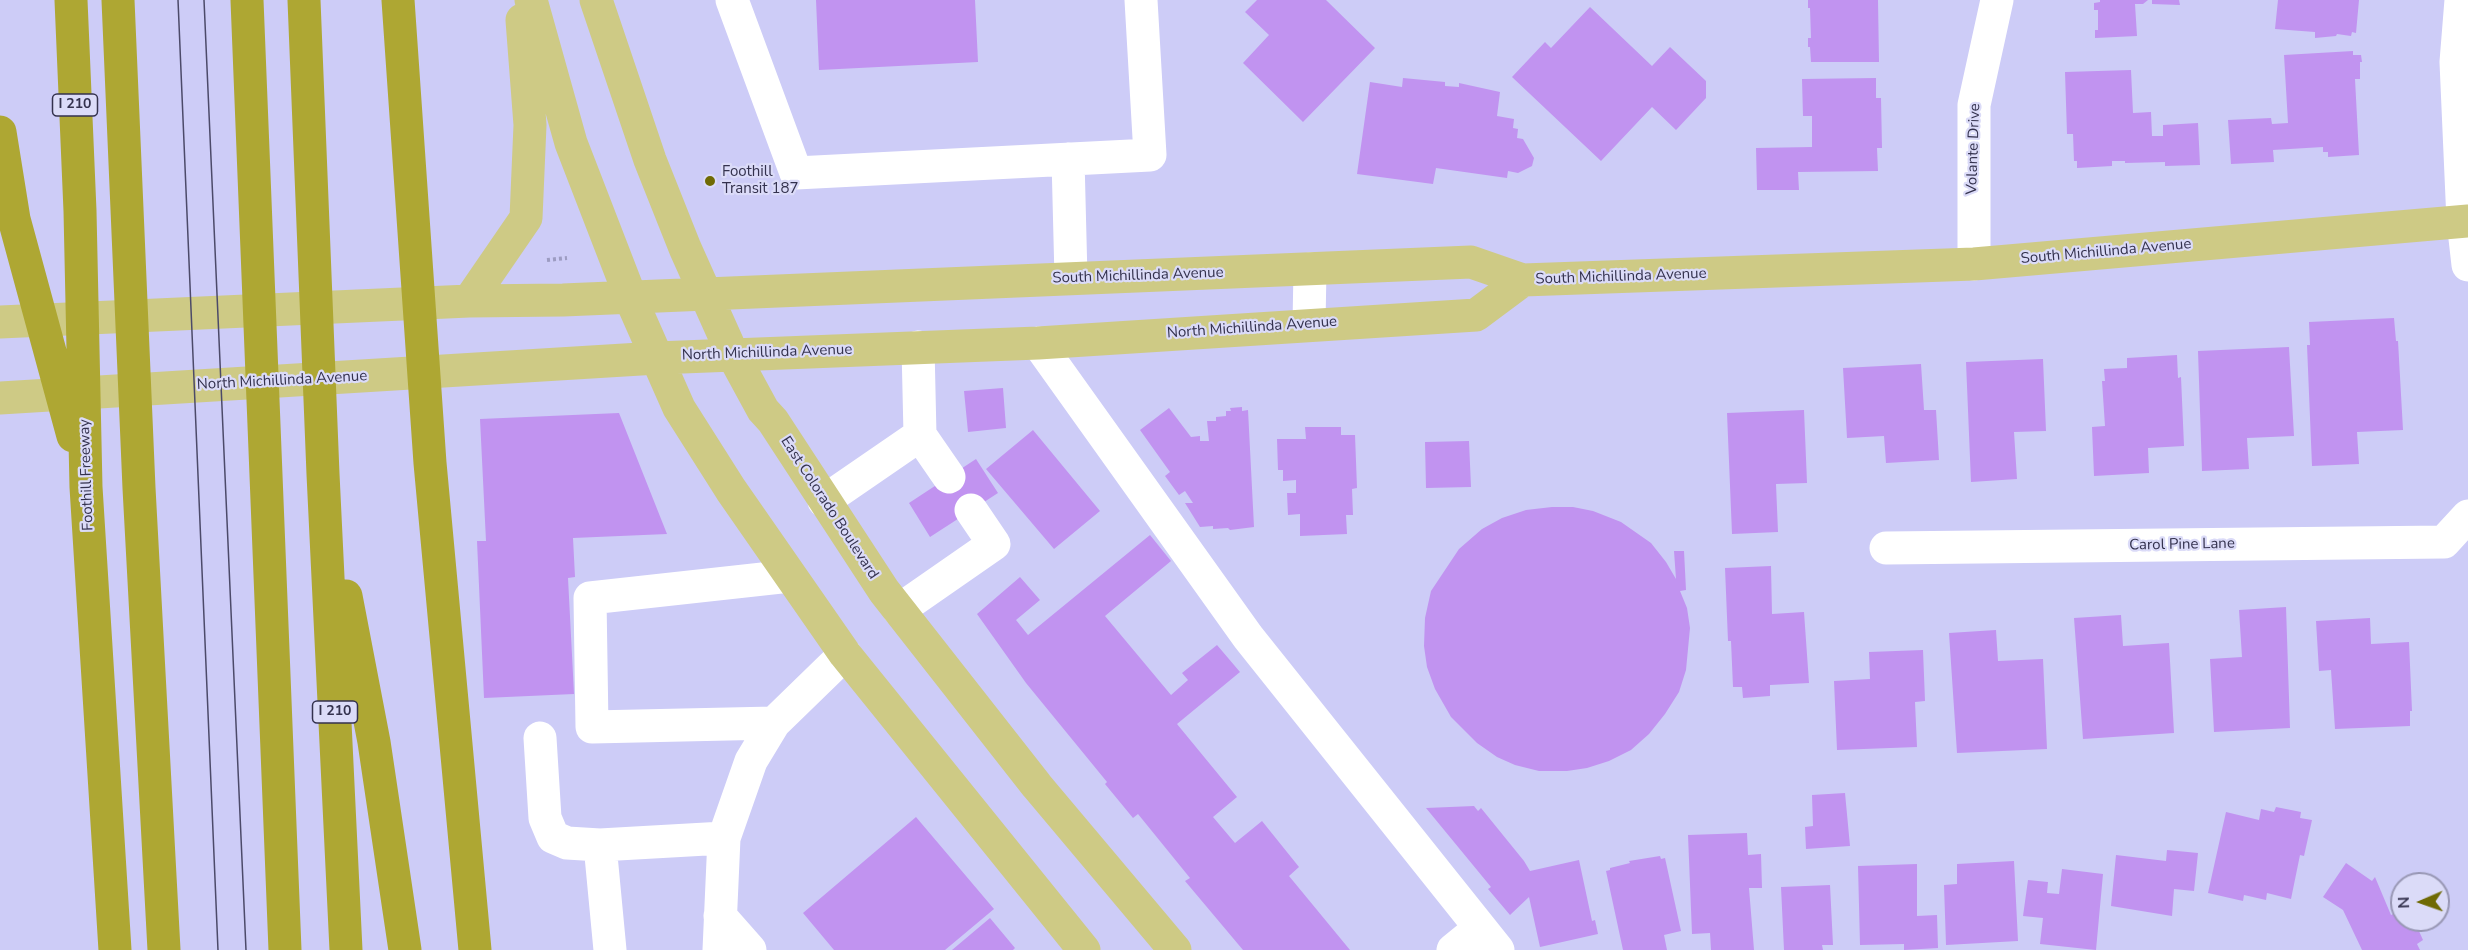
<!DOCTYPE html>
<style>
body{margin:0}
#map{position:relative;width:2468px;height:950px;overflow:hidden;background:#cdccf7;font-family:"Nunito Sans",sans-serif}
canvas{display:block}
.north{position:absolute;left:2390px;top:872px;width:60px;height:60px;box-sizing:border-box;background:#dbdbf8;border:2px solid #9897b4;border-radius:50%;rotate:268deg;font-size:16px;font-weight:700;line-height:24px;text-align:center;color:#34324e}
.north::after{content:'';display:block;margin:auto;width:21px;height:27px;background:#6f6a04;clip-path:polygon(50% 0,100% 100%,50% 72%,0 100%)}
</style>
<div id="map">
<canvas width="2468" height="950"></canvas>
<div class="north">N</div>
</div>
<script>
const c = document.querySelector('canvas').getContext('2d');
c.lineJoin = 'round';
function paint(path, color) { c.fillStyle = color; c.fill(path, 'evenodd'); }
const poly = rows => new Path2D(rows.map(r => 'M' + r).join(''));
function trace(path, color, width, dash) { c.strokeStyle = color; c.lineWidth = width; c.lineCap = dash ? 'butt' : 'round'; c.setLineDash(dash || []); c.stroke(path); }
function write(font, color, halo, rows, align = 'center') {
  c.font = font + ' "Nunito Sans",sans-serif'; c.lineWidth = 4.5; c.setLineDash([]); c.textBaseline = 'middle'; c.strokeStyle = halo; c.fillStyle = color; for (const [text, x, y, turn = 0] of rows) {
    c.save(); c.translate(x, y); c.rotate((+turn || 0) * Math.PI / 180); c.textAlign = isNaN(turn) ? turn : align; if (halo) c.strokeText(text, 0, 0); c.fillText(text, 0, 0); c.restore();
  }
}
const building = poly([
 [816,0,975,0,978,62,819,70],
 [1257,0,1326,0,1375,48,1303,122,1243,63,1269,35,1245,12],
 [1808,0,1878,0,1879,62,1811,62,1810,47,1808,47,1808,38,1811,38,1810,8,1808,8],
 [2100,0,2148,0,2143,4,2135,4,2137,36,2095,38,2095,30,2098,30,2098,10,2094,10,2094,3,2100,2],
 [2152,0,2179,0,2180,5,2152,4],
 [2278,0,2359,0,2356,33,2352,32,2351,36,2337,34,2336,36,2315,38,2315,32,2275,29],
 [1590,7,1652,66,1670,47,1706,81,1706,98,1676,130,1652,107,1601,161,1512,77,1545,42,1551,48],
 [2353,51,2353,55,2361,55,2362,62,2360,62,2360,79,2355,79,2359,155,2328,157,2328,152,2323,152,2323,147,2273,150,2274,162,2231,164,2228,120,2271,118,2272,124,2288,123,2284,55],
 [2131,70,2133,113,2151,112,2152,136,2163,136,2163,125,2198,123,2200,165,2165,166,2165,162,2125,163,2125,161,2112,161,2112,166,2077,168,2077,161,2074,161,2073,134,2067,134,2065,72],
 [1403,78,1445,82,1445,86,1459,87,1459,83,1500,92,1497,116,1514,119,1513,128,1518,129,1517,138,1523,139,1534,158,1532,166,1518,173,1508,171,1507,178,1436,168,1433,184,1357,174,1370,82,1402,87],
 [1876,78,1876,98,1881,98,1882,148,1877,148,1878,171,1798,172,1799,190,1757,190,1756,148,1812,147,1812,116,1803,116,1802,79],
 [2394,318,2396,341,2398,341,2403,430,2357,432,2359,464,2312,466,2307,345,2310,345,2309,322],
 [2289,347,2294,436,2247,438,2249,469,2202,471,2198,351],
 [2177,355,2178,378,2181,377,2184,446,2148,448,2149,473,2094,476,2092,427,2105,426,2102,381,2105,381,2104,369,2127,368,2127,358],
 [2043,359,2046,431,2014,432,2017,479,1971,482,1966,362],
 [1921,364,1924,410,1936,410,1939,460,1886,463,1884,436,1847,438,1843,368],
 [1003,388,1006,428,968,432,964,391],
 [1242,407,1242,411,1248,410,1254,527,1230,530,1228,528,1213,529,1213,526,1200,527,1185,503,1193,503,1185,491,1179,495,1165,476,1170,472,1140,430,1169,408,1191,437,1200,436,1200,441,1209,441,1207,421,1216,421,1216,417,1226,416,1226,411,1231,411,1230,408],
 [1804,410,1807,483,1776,484,1778,532,1732,534,1727,413],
 [619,413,667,534,573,538,575,577,568,578,574,694,484,698,477,541,486,541,480,419],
 [1305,427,1341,427,1341,435,1355,435,1357,488,1352,489,1353,515,1346,515,1347,534,1300,536,1300,514,1288,515,1287,493,1296,493,1296,480,1283,481,1283,470,1278,470,1277,439,1306,439],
 [1033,430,1100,511,1054,549,986,469],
 [1469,441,1471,487,1426,488,1425,442],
 [976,459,998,493,930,537,909,503],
 [1552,507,1573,507,1593,511,1621,522,1651,543,1666,562,1676,579,1674,551,1684,551,1686,590,1680,591,1687,608,1690,628,1686,670,1679,692,1665,714,1649,734,1631,750,1609,761,1587,768,1567,771,1539,771,1515,765,1497,757,1477,743,1451,717,1435,689,1427,667,1424,646,1425,618,1431,591,1459,549,1482,529,1502,518,1526,510],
 [1150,535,1171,561,1105,616,1171,695,1188,680,1182,673,1217,645,1240,672,1177,724,1237,797,1213,817,1235,843,1262,821,1299,867,1289,876,1350,950,1243,950,1185,881,1190,878,1138,814,1133,818,1105,784,1107,782,1026,683,977,614,1020,577,1040,600,1016,620,1028,635],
 [1771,566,1772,614,1804,612,1809,683,1770,685,1770,696,1743,698,1742,687,1733,687,1731,641,1728,641,1725,568],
 [2286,607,2290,728,2214,732,2210,659,2242,657,2239,610],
 [2121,615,2123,646,2169,643,2174,733,2083,739,2074,618],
 [2370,618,2371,644,2409,642,2412,711,2410,711,2410,726,2335,729,2331,670,2319,671,2316,621],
 [1996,630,1998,661,2043,659,2047,749,1957,753,1949,633],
 [1923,650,1925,701,1915,702,1917,747,1837,750,1834,681,1870,679,1869,652],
 [1845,793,1850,846,1806,849,1805,827,1813,826,1812,795],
 [1474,806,1478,811,1481,808,1524,861,1530,871,1579,860,1592,921,1595,920,1598,934,1540,947,1529,897,1510,915,1488,889,1491,887,1426,808],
 [2276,807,2301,812,2300,818,2312,820,2304,856,2300,855,2291,899,2267,893,2266,900,2244,895,2243,901,2208,893,2226,812,2259,820,2261,809,2274,812],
 [916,817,994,909,945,950,834,950,803,913],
 [1747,833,1748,855,1761,854,1762,888,1749,888,1754,950,1711,950,1710,933,1692,934,1688,835],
 [2167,850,2198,853,2194,891,2174,889,2172,916,2111,906,2116,855,2166,861],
 [1660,856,1661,859,1665,858,1681,931,1664,935,1667,950,1623,950,1606,871,1610,870,1610,868,1630,863,1629,861],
 [2014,861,2018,941,1946,945,1944,885,1957,884,1957,864],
 [2346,863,2372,881,2375,877,2391,915,2401,911,2402,920,2414,920,2423,940,2417,944,2420,950,2362,950,2343,910,2323,897],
 [1917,864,1917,916,1937,915,1938,948,1904,950,1904,944,1860,945,1858,866],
 [2062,869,2103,874,2096,950,2040,944,2043,918,2023,916,2028,880,2048,882,2047,893,2059,894],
 [1830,885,1833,945,1822,945,1823,950,1784,950,1781,887],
 [990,918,1015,948,1013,950,952,950]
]);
const path = poly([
 [547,260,567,258]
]);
const minor = poly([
 [732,0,796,173,1150,155,1141,0],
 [2461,0,2456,62,2463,221,2468,265],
 [1068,159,1071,278],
 [1974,264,1974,105,1997,0],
 [1309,324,1310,269],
 [1038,343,1248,637,1498,950],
 [918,347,920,435],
 [824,501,920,435,949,477],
 [1886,548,2444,542,2468,516],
 [899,610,994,544,971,510],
 [774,723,592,727,590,598,790,576],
 [540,738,545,818,553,837,567,843,600,845,610,950],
 [600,845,724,838],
 [720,916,750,950],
 [719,950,724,838,751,761,774,723,845,654],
 [1453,950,1480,928]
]);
const major = poly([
 [531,0,571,143,634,306,679,408,731,490,845,654,1084,950],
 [596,0,650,160,685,248,732,353,763,410,773,421,884,591,1037,786,1175,950],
 [469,301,526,218,530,125,522,20],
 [0,322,469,301,563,300,1471,262,1523,280,1974,264,2468,221],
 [0,398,657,358,1038,343,1476,315,1523,280]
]);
const highway = poly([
 [71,0,80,211,86,487,115,950],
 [118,0,139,488,164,950],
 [247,0,285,950],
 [304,0,323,474,346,950],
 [398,0,430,463,475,950],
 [0,132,14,219,73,436],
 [346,596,374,742,405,950]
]);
const tram = poly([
 [178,0,218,950],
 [204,0,246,950]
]);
const markers = [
 [710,181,6,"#6f6a04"]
];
const shields = [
 [75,105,45],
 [335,712,45]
];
const shieldNames = [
 ["I 210",75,105],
 ["I 210",335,712]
];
const streetNames = [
 ["Volante Drive",1974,149,-88],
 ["South Michillinda Avenue",2106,252,-5],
 ["South Michillinda Avenue",1138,276,-2],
 ["South Michillinda Avenue",1621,277,-2],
 ["North Michillinda Avenue",1252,328,-4],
 ["North Michillinda Avenue",767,353,-2],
 ["North Michillinda Avenue",282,381,-3],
 ["Foothill Freeway",87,475,-92],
 ["East Colorado Boulevard",829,508,57],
 ["Carol Pine Lane",2182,545,-1]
];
const poiNames = [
 ["Foothill",722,172],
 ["Transit 187",722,189]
];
paint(building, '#c193f0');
trace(path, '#9d9cc2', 4, [3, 3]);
trace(minor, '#fff', 33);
trace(major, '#ceca85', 33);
trace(highway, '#aea733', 33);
trace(tram, '#4c4a69', 1.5);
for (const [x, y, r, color] of markers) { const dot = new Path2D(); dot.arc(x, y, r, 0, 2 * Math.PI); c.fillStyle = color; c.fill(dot); trace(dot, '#dbdbf8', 2); }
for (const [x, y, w] of shields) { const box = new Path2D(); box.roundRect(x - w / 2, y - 11, w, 22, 4.5); c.fillStyle = '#dbdbf8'; c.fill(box); trace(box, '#34324e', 1.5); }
write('bold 14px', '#34324e', null, shieldNames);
write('15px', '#34324e', '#dbdbf8', streetNames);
write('15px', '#34324e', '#dbdbf8', poiNames, 'left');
</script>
